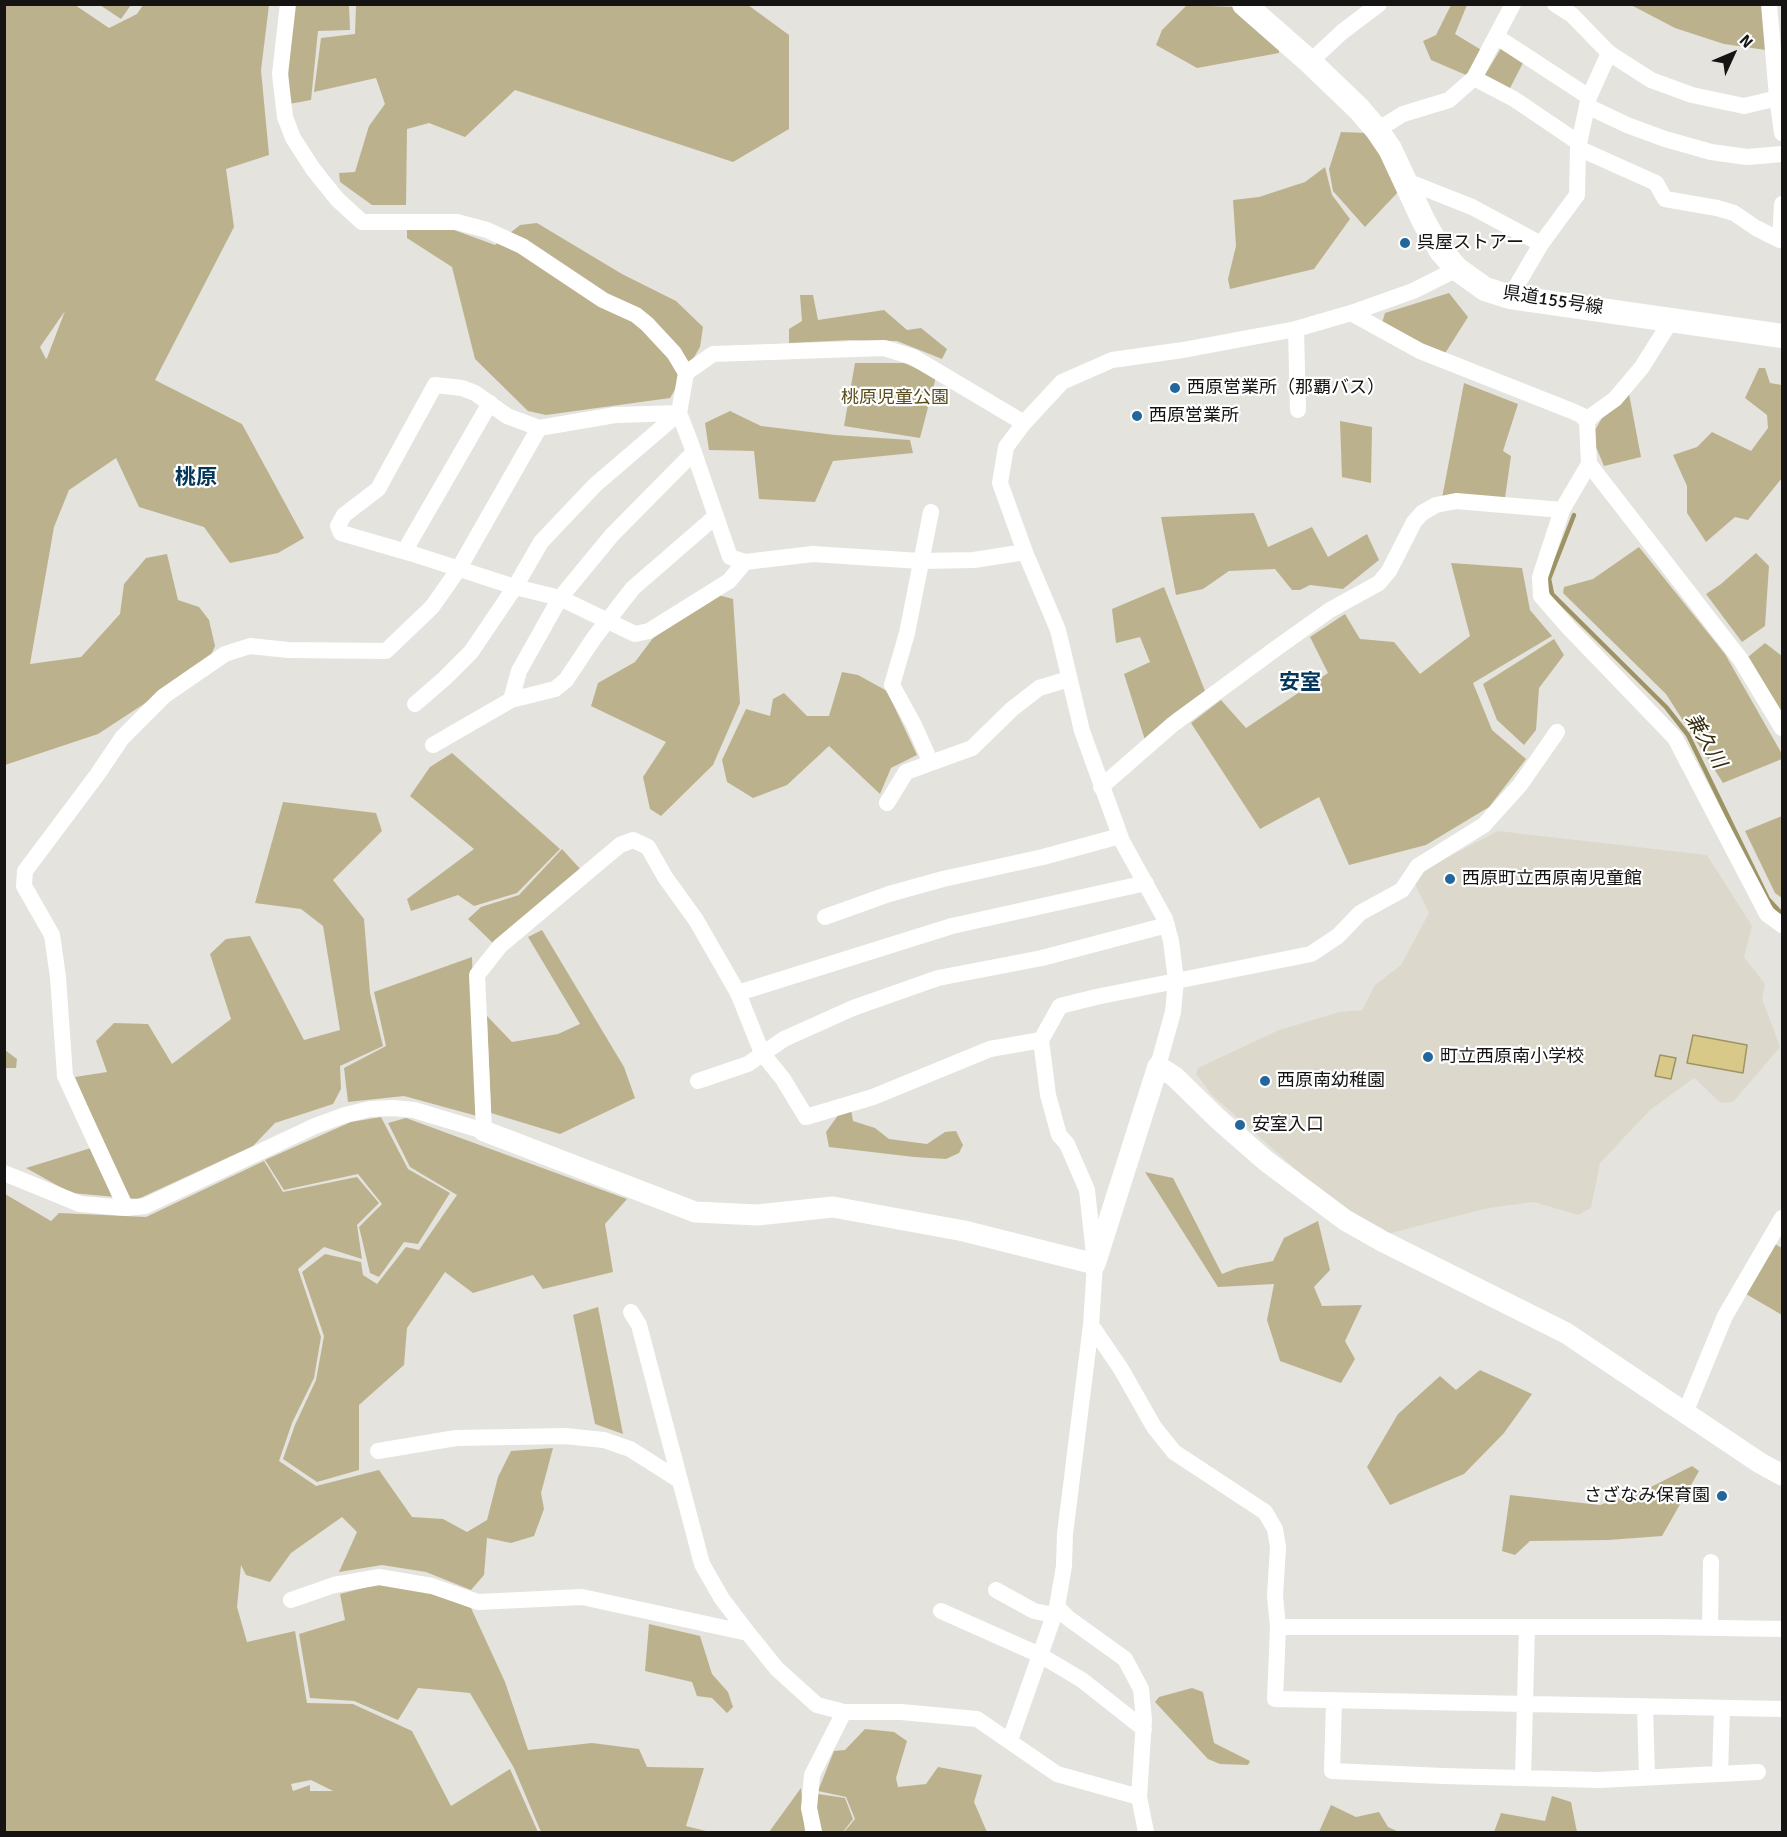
<!DOCTYPE html>
<meta charset="utf-8">
<style>
body{margin:0}
#map{position:relative;width:1787px;height:1837px;overflow:hidden;background:#e4e3de;font-family:Signika,sans-serif}
canvas{display:block}
.frame{position:absolute;inset:0;border:6px solid #151413;pointer-events:none}
.north{position:absolute;left:1703px;top:24px;width:60px;height:60px;-webkit-text-stroke:4px #fff;paint-order:stroke;rotate:46deg;font-size:16px;font-weight:700;line-height:24px;text-align:center;color:#151413}
.north::after{content:'';display:block;margin:auto;width:21px;height:27px;background:#151413;clip-path:polygon(50% 0,100% 100%,50% 72%,0 100%)}
</style>
<div id="map">
<canvas width="1787" height="1837"></canvas>
<div class="frame"></div>
<div class="north">N</div>
</div>
<script>
const c = document.querySelector('canvas').getContext('2d');
c.lineJoin = 'round';
function paint(path, color) { c.fillStyle = color; c.fill(path, 'evenodd'); }
const poly = rows => new Path2D(rows.map(r => 'M' + r).join(''));
function trace(path, color, width, dash) { c.strokeStyle = color; c.lineWidth = width; c.lineCap = dash ? 'butt' : 'round'; c.setLineDash(dash || []); c.stroke(path); }
function write(font, color, halo, rows, align = 'center') {
  c.font = font + ' Signika,"Noto Sans JP",sans-serif'; c.lineWidth = 4.5; c.setLineDash([]); c.textBaseline = 'middle'; c.strokeStyle = halo; c.fillStyle = color; for (const [text, x, y, turn = 0] of rows) {
    c.save(); c.translate(x, y); c.rotate((+turn || 0) * Math.PI / 180); c.textAlign = isNaN(turn) ? turn : align; if (halo) c.strokeText(text, 0, 0); c.fillText(text, 0, 0); c.restore();
  }
}
const built = poly([
 [1498,831,1707,855,1752,926,1744,957,1765,984,1762,998,1780,1047,1733,1102,1721,1103,1694,1078,1650,1110,1600,1163,1591,1208,1578,1215,1534,1202,1488,1208,1387,1234,1334,1203,1212,1095,1196,1074,1198,1068,1279,1030,1340,1012,1362,1010,1375,985,1401,965,1429,913,1413,880,1425,869]
]);
const green = poly([
 [4,5,75,5,109,28,137,14,143,5,269,5,261,70,269,155,226,169,234,227,155,380,242,424,304,538,278,553,230,563,204,527,139,507,116,458,69,490,54,527,30,664,81,657,120,614,124,584,146,558,167,554,178,600,199,607,209,620,215,646,208,662,98,734,5,765],
 [65,311,47,358,46,359,40,347],
 [100,5,131,5,121,19],
 [293,5,349,5,350,30,318,31,311,100,289,104,288,66],
 [356,5,748,5,789,35,789,129,733,162,515,90,465,137,429,123,407,129,406,205,372,205,340,182,339,173,355,172,369,126,385,104,376,78,314,92,321,38,355,34],
 [1187,5,1234,7,1279,46,1279,53,1197,68,1156,45,1162,30],
 [1451,5,1467,5,1455,34,1483,51,1472,69,1466,75,1431,60,1423,41,1436,35],
 [1631,5,1763,5,1766,50,1724,44,1675,28],
 [1503,45,1524,61,1508,92,1483,78],
 [1341,132,1367,133,1400,190,1365,227,1333,191,1329,169],
 [1325,167,1332,195,1350,219,1314,269,1230,289,1228,279,1236,246,1233,200,1259,197,1305,182],
 [537,223,622,274,676,301,703,327,700,347,670,398,546,415,528,411,475,359,452,267,407,238,407,229,454,230,495,245,520,225],
 [1449,293,1468,317,1444,355,1382,323,1385,313],
 [800,295,813,295,818,320,884,310,907,330,921,328,947,349,942,359,897,341,851,340,789,343,789,329,802,321],
 [855,363,904,363,936,377,920,438,844,426],
 [1759,368,1765,368,1770,383,1782,385,1782,478,1748,520,1735,517,1706,542,1687,513,1687,486,1673,455,1697,447,1712,432,1751,451,1768,428,1767,415,1745,398],
 [1464,383,1518,404,1503,451,1511,456,1505,498,1442,498],
 [1629,394,1641,457,1604,466,1596,447,1595,430,1602,418],
 [730,411,761,426,835,435,910,440,913,453,833,461,815,502,759,499,754,451,709,450,705,423],
 [1340,421,1372,427,1371,483,1342,477],
 [1254,513,1268,547,1312,527,1328,557,1367,534,1379,560,1343,589,1310,585,1300,590,1292,590,1275,569,1229,571,1203,589,1176,595,1161,517],
 [1639,547,1725,654,1782,754,1782,759,1723,783,1666,694,1563,593,1564,587,1593,579],
 [1756,553,1769,566,1765,626,1742,642,1706,594,1721,584],
 [1451,563,1522,568,1530,610,1552,636,1473,683,1492,730,1526,759,1489,807,1426,845,1349,865,1319,797,1260,829,1191,723,1221,700,1246,728,1328,673,1310,637,1345,614,1360,639,1394,642,1420,674,1470,636],
 [1164,587,1205,691,1173,714,1145,740,1124,674,1150,662,1140,637,1116,643,1112,609],
 [718,595,733,599,740,703,713,765,661,816,650,809,643,777,666,742,591,706,598,683,635,662,656,634],
 [1554,639,1564,655,1539,688,1536,730,1524,745,1497,720,1483,684],
 [1765,643,1782,656,1782,712,1748,657],
 [842,672,858,675,887,691,917,755,891,768,880,794,829,746,787,785,753,798,727,782,722,760,746,709,770,716,773,699,784,693,807,716,829,716],
 [452,753,560,849,517,893,474,906,458,895,411,911,407,899,474,849,410,796,430,767],
 [283,802,376,813,382,831,333,880,364,919,370,993,383,1046,340,1066,341,1089,333,1104,275,1123,253,1146,138,1199,71,1193,26,1168,104,1144,75,1077,107,1072,96,1041,114,1023,148,1024,172,1064,231,1019,210,954,226,939,250,936,304,1040,340,1030,323,926,301,909,255,903],
 [1782,816,1782,898,1775,893,1745,831],
 [562,849,583,872,495,945,468,919,481,907,519,895],
 [542,930,624,1067,635,1098,560,1134,491,1113,487,1016,512,1042,558,1034,580,1024,528,937],
 [472,957,477,1116,404,1096,348,1102,344,1068,386,1046,374,992],
 [5,1050,17,1059,16,1068,5,1068],
 [844,1107,851,1109,853,1121,875,1128,889,1139,927,1144,945,1132,956,1131,963,1145,959,1153,946,1159,914,1157,829,1147,826,1132],
 [381,1117,408,1169,450,1193,418,1244,404,1242,379,1277,370,1273,359,1227,382,1204,358,1174,284,1190,265,1160,351,1122],
 [406,1118,627,1199,605,1224,613,1272,543,1289,533,1275,473,1293,445,1272,407,1328,404,1365,359,1405,359,1470,317,1482,283,1459,295,1425,316,1380,324,1336,302,1272,325,1254,361,1262,363,1275,377,1284,406,1247,419,1250,457,1195,410,1167,388,1123],
 [264,1161,283,1192,357,1177,379,1203,357,1225,362,1259,324,1247,298,1269,321,1337,314,1378,292,1423,279,1461,316,1486,379,1470,412,1517,443,1519,467,1532,487,1520,498,1477,511,1451,553,1448,541,1493,544,1509,534,1536,511,1543,487,1538,484,1575,471,1590,426,1572,382,1565,339,1572,357,1532,342,1517,291,1553,270,1582,246,1575,241,1565,237,1607,247,1642,295,1631,307,1703,353,1704,412,1731,451,1806,510,1769,538,1832,5,1832,5,1194,51,1221,59,1213,146,1217],
 [311,1780,333,1791,310,1791,310,1785,293,1791,291,1784],
 [1145,1172,1173,1178,1222,1274,1237,1268,1273,1261,1284,1238,1318,1221,1330,1270,1314,1287,1322,1306,1362,1305,1345,1341,1355,1359,1341,1383,1280,1361,1267,1320,1274,1284,1218,1287],
 [1775,1244,1782,1248,1782,1315,1746,1294],
 [598,1307,623,1434,595,1424,573,1315],
 [1480,1370,1532,1394,1504,1433,1464,1474,1390,1505,1367,1467,1398,1414,1440,1376,1456,1390],
 [1692,1466,1699,1471,1662,1536,1608,1540,1530,1541,1515,1555,1502,1551,1510,1495,1600,1505,1651,1487],
 [379,1584,435,1591,471,1608,505,1682,528,1750,592,1743,639,1749,647,1767,704,1768,686,1826,710,1832,541,1832,514,1768,470,1693,418,1688,398,1720,354,1701,310,1698,299,1634,345,1620,340,1594],
 [649,1624,700,1636,712,1674,728,1692,733,1707,727,1713,712,1698,697,1696,692,1682,645,1671],
 [1192,1688,1203,1692,1214,1743,1250,1761,1248,1765,1220,1764,1208,1759,1155,1702,1159,1697],
 [865,1729,894,1732,907,1741,896,1778,898,1787,926,1784,938,1767,982,1775,974,1802,987,1832,844,1832,855,1819,846,1797,818,1791,834,1751,845,1750],
 [801,1788,805,1832,769,1832],
 [818,1794,845,1798,853,1819,843,1832,822,1832,816,1812],
 [1552,1796,1571,1802,1577,1832,1494,1832,1501,1813,1545,1821],
 [1331,1805,1356,1817,1379,1812,1388,1827,1399,1832,1319,1832]
]);
const water = poly([
 [1693,1035,1747,1045,1743,1073,1687,1063,1693,1035],
 [1660,1055,1676,1058,1671,1079,1655,1076,1660,1055]
]);
const stream = poly([
 [1574,515,1549,579,1552,594,1666,707,1688,735,1768,899,1782,914]
]);
const minor = poly([
 [288,4,280,74,285,117,293,138,313,169,337,199,362,222,457,222,487,230,522,246,603,300,636,315,647,324,674,353,686,373,679,413,691,444,730,557,745,562,813,554,920,561,974,560,1025,552],
 [1769,4,1777,97,1782,133],
 [1497,37,1589,97],
 [1609,53,1651,80,1692,95,1744,106,1782,97],
 [1310,62,1342,32,1379,4],
 [1474,78,1514,99,1579,143],
 [1587,106,1627,125,1665,139,1711,152,1747,157,1782,154],
 [1377,130,1403,114,1449,100,1474,78,1513,4],
 [1578,148,1656,183,1665,199,1717,208,1734,213,1756,228,1780,240,1782,204],
 [1407,185,1414,184,1472,207,1541,244],
 [1510,297,1541,244,1577,195,1578,148,1589,97,1609,53,1572,15,1555,4],
 [1351,313,1420,351,1572,411,1581,415,1587,421],
 [1672,319,1642,367,1615,399,1594,414,1587,421,1589,464,1562,510,1540,577,1541,596,1568,627,1675,738,1767,914,1782,925],
 [1296,329,1298,410],
 [686,373,713,354,884,348,913,357,1024,423],
 [490,403,408,545,410,553,515,587,560,598,635,634,649,631,729,581,745,562],
 [1589,464,1741,660,1782,728],
 [410,553,341,533,338,526,344,515,378,489,435,385,462,388,475,393,507,416,539,428,615,415,679,413],
 [511,700,519,671,560,598,612,535,694,452],
 [415,704,445,678,471,652,515,587,541,542,595,485,679,413],
 [433,745,511,700,555,689,566,680,594,638,633,588,716,516],
 [931,763,914,725,892,685,907,633,931,512],
 [1101,787,1172,725,1278,647,1330,610,1379,583,1389,571,1414,522,1422,513,1436,505,1456,501,1562,510],
 [887,803,906,772,972,748,1012,709,1039,688,1069,679],
 [825,917,889,894,943,879,1043,857,1120,836],
 [738,993,952,926,1146,883],
 [1158,1066,1173,1012,1176,981,1171,941,1165,919,1122,841,1082,731,1058,630,1025,552,1000,483,1006,447,1024,423,1062,382,1112,360,1183,350,1296,329,1351,313,1413,291,1457,269],
 [698,1081,748,1064,784,1039,853,1008,938,978,1042,958,1167,925],
 [4,1173,80,1204,126,1208,145,1206,315,1126,345,1115,370,1109,393,1108,414,1110,484,1131,477,975,500,946,620,845,633,840,648,847,665,877,696,920,738,993,762,1053,783,1079,806,1117,873,1097,990,1049,1041,1040],
 [126,1208,65,1076,58,977,52,935,24,886,25,871,97,775,122,738,164,696,225,654,250,646,288,650,386,651,432,607,458,570,539,428],
 [631,1312,639,1325,702,1564,722,1599,748,1633],
 [1091,1325,1121,1369,1154,1427,1174,1452,1265,1512,1275,1529,1278,1547,1275,1596,1278,1627,1662,1627,1782,1629],
 [1685,1413,1725,1316,1782,1218],
 [378,1451,456,1438,565,1436,604,1440,630,1449,679,1480],
 [996,1590,1034,1611,1054,1615],
 [291,1600,334,1585,379,1577,432,1586,478,1602,582,1597,748,1633,777,1669,817,1705,844,1712,901,1712,977,1719,1057,1774,1139,1797],
 [941,1611,1040,1655,1082,1680,1144,1729],
 [1278,1627,1275,1699,1782,1709],
 [1710,1628,1711,1562],
 [1334,1701,1332,1771,1443,1776,1599,1780,1758,1772],
 [1645,1707,1647,1776],
 [1010,1740,1057,1607],
 [1720,1773,1722,1709],
 [1523,1778,1527,1627],
 [814,1832,809,1808,812,1775,844,1712],
 [1146,1832,1139,1797,1144,1720,1141,1689,1125,1659,1068,1618,1057,1607,1064,1566,1065,1534,1091,1325,1095,1264,1087,1190,1067,1144,1059,1135,1048,1095,1041,1040,1060,1006,1096,997,1311,954,1338,936,1360,913,1402,890,1418,866,1484,825,1520,785,1557,732]
]);
const tertiary = poly([
 [484,1131,695,1212,757,1215,833,1207,964,1231,1095,1264,1158,1066,1175,1077,1218,1119,1266,1161,1345,1220,1382,1241,1566,1333,1760,1463,1782,1475]
]);
const secondary = poly([
 [1244,4,1310,62,1359,109,1377,130,1390,149,1424,222,1441,251,1457,269,1485,289,1510,297,1782,336]
]);
const markers = [
 [1405,243,6,"#22669b"],
 [1175,388,6,"#22669b"],
 [1137,416,6,"#22669b"],
 [1450,879,6,"#22669b"],
 [1428,1057,6,"#22669b"],
 [1265,1081,6,"#22669b"],
 [1240,1125,6,"#22669b"],
 [1722,1496,6,"#22669b"]
];
const poiNames = [
 ["呉屋ストアー",1417,243],
 ["西原営業所（那覇バス）",1187,388],
 ["西原営業所",1149,416],
 ["西原町立西原南児童館",1462,879],
 ["町立西原南小学校",1440,1057],
 ["西原南幼稚園",1277,1081],
 ["安室入口",1252,1125],
 ["さざなみ保育園",1710,1496,"right"]
];
const streetNames = [
 ["県道155号線",1553,301,9]
];
const parkNames = [
 ["桃原児童公園",895,398]
];
const waterNames = [
 ["兼久川",1705,741,60]
];
const quarterNames = [
 ["桃原",196,478],
 ["安室",1300,683]
];
paint(built, '#dcd9cc');
paint(green, '#bbb28d');
paint(water, '#d8c988');
trace(water, '#9e9365', 1.5);
trace(stream, '#9e9365', 4.5);
trace(minor, '#fff', 16);
trace(tertiary, '#fff', 21);
trace(secondary, '#fff', 24);
for (const [x, y, r, color] of markers) { const dot = new Path2D(); dot.arc(x, y, r, 0, 2 * Math.PI); c.fillStyle = color; c.fill(dot); trace(dot, '#fff', 2); }
write('18px', '#151413', '#fff', poiNames, 'left');
write('18px', '#151413', '#fff', streetNames);
write('18px', '#584d1b', '#fff', parkNames);
write('italic 20px', '#332c0f', '#fff', waterNames);
write('bold 21px', '#04365a', '#fff', quarterNames);
</script>
